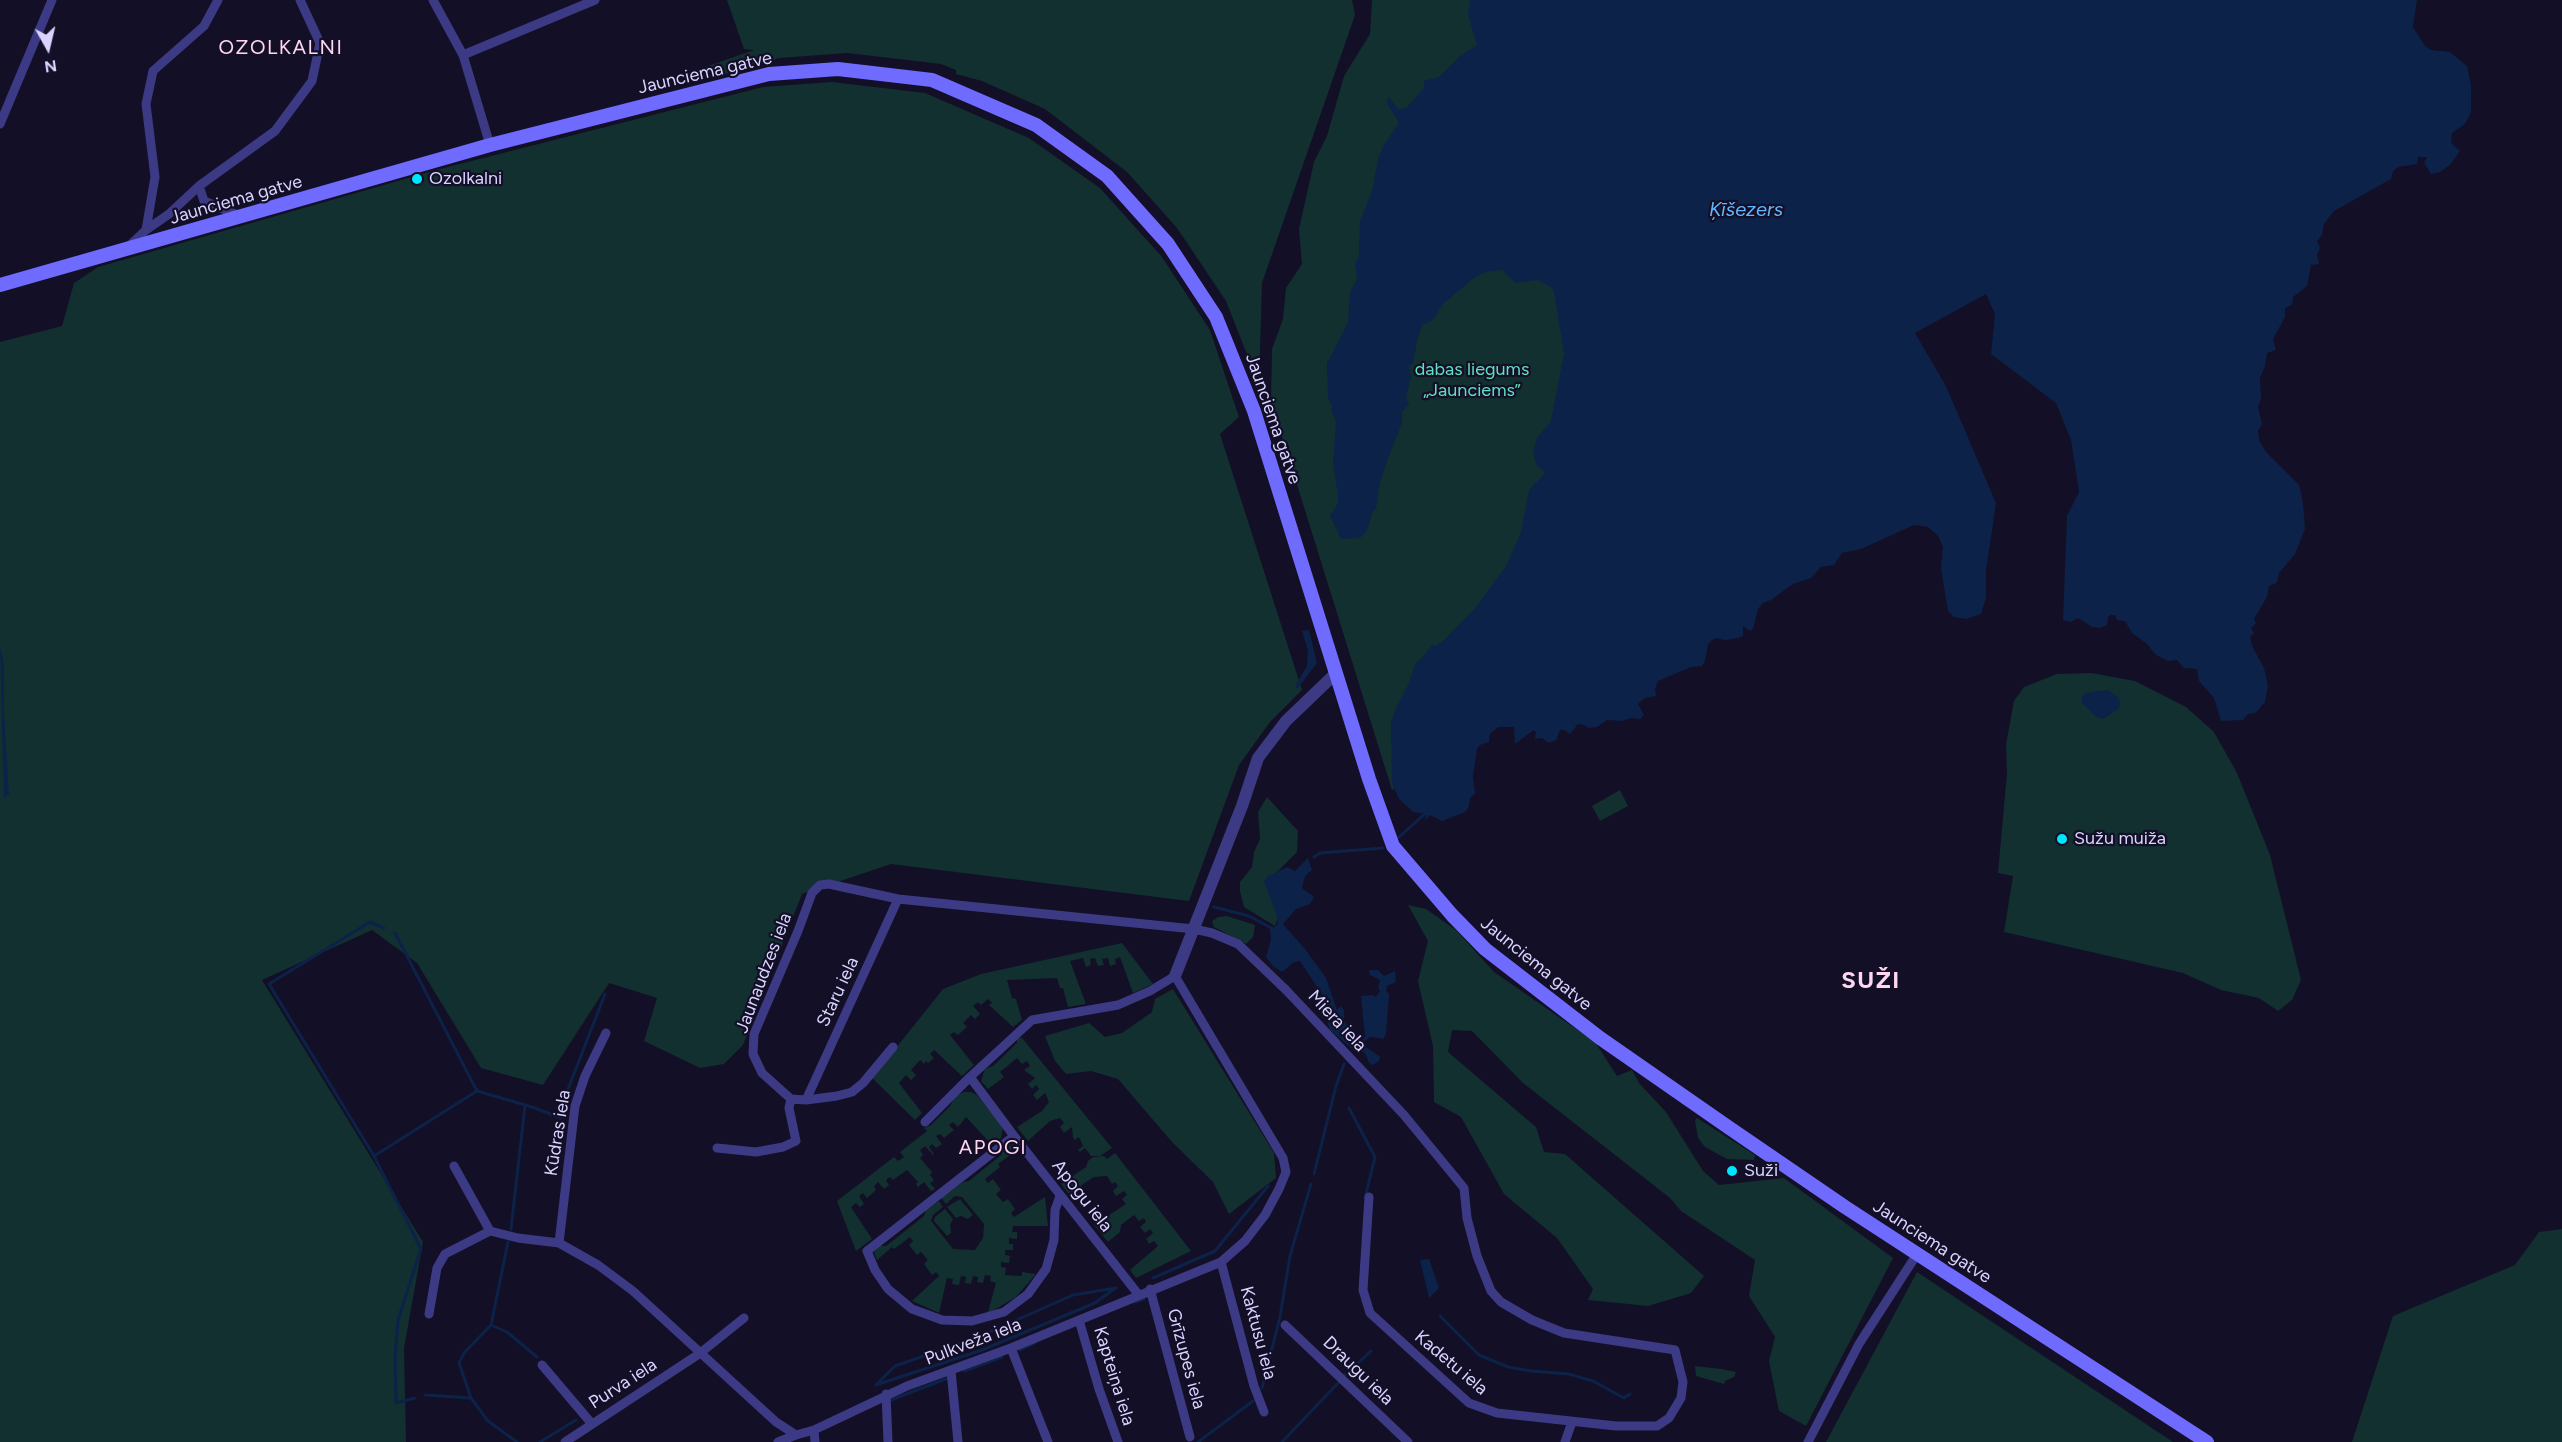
<!DOCTYPE html>
<meta charset="utf-8">
<style>
body{margin:0}
#map{position:relative;width:2562px;height:1442px;overflow:hidden;background:#130f26;font-family:Figtree,sans-serif}
canvas{display:block}
.north{position:absolute;left:18px;top:18px;width:60px;height:60px;-webkit-text-stroke:4px #130f26;paint-order:stroke;rotate:172deg;font-size:16px;font-weight:700;line-height:24px;text-align:center;color:#d9d4ff}
.north::after{content:'';display:block;margin:auto;width:21px;height:27px;background:#d9d4ff;clip-path:polygon(50% 0,100% 100%,50% 72%,0 100%)}
</style>
<div id="map">
<canvas width="2562" height="1442"></canvas>
<div class="north">N</div>
</div>
<script>
const c = document.querySelector('canvas').getContext('2d');
c.lineJoin = 'round';
function paint(path, color) { c.fillStyle = color; c.fill(path, 'evenodd'); }
const poly = rows => new Path2D(rows.map(r => 'M' + r).join(''));
function trace(path, color, width, dash) { c.strokeStyle = color; c.lineWidth = width; c.lineCap = dash ? 'butt' : 'round'; c.setLineDash(dash || []); c.stroke(path); }
function write(font, color, halo, rows, align = 'center') {
  c.font = font + ' Figtree,sans-serif'; c.lineWidth = 4.5; c.setLineDash([]); c.textBaseline = 'middle'; c.strokeStyle = halo; c.fillStyle = color; for (const [text, x, y, turn = 0] of rows) {
    c.save(); c.translate(x, y); c.rotate((+turn || 0) * Math.PI / 180); c.textAlign = isNaN(turn) ? turn : align; if (halo) c.strokeText(text, 0, 0); c.fillText(text, 0, 0); c.restore();
  }
}
const green = poly([
 [727,0,1352,0,1355,15,1262,283,1259,385,1226,301,1177,228,1127,172,1045,109,982,81,956,74,956,70,941,64,847,53,779,58,748,69,674,85,705,67,754,50,744,49],
 [1372,0,1561,0,1661,280,1425,769,1392,790,1271,401,1272,349,1283,319,1286,288,1302,264,1299,229,1314,162,1327,136,1344,76,1370,34],
 [832,82,925,93,1029,138,1100,188,1162,257,1210,330,1239,417,1220,434,1302,690,1270,722,1239,765,1189,901,891,864,802,894,743,1045,724,1064,700,1068,644,1041,657,998,609,983,543,1085,481,1068,417,963,372,930,262,980,423,1242,404,1348,406,1442,0,1442,0,342,62,326,74,283,98,267,436,170,763,87],
 [2091,673,2135,681,2186,707,2214,732,2237,773,2270,855,2301,980,2292,1000,2278,1011,2259,998,2221,990,2183,973,2004,932,2013,876,1998,873,2007,773,2006,744,2014,701,2024,687,2057,674],
 [1620,790,1628,806,1600,821,1592,806],
 [1267,797,1298,831,1297,852,1277,872,1267,877,1278,918,1275,926,1244,907,1240,891,1240,882,1252,867,1254,852,1260,839,1258,812],
 [1408,905,1426,909,1456,930,1494,972,1595,1042,1617,1076,1632,1070,1639,1083,1666,1112,1703,1171,1719,1185,1784,1178,1893,1258,1806,1426,1779,1411,1769,1361,1775,1337,1749,1296,1755,1260,1681,1211,1670,1198,1523,1083,1472,1031,1452,1030,1448,1052,1536,1127,1544,1152,1565,1154,1704,1276,1691,1293,1648,1306,1588,1300,1593,1289,1557,1238,1504,1194,1461,1117,1434,1102,1433,1046,1418,981,1428,941],
 [1227,916,1255,925,1253,937,1246,944,1214,927,1212,921,1218,917],
 [1122,943,1153,984,1133,993,1120,957,1115,959,1116,964,1110,966,1108,958,1102,959,1104,965,1098,966,1095,958,1090,959,1091,965,1086,967,1083,958,1070,961,1086,1004,1068,1007,1063,988,1060,988,1057,978,1007,980,1012,998,1016,999,1022,1020,1013,1027,989,1005,992,1003,988,999,981,1005,978,1002,973,1006,980,1014,975,1019,971,1015,963,1023,967,1027,958,1035,954,1032,950,1035,974,1065,962,1076,934,1050,930,1054,934,1058,928,1063,926,1061,924,1064,920,1060,911,1070,916,1075,911,1080,906,1075,899,1083,922,1113,915,1120,872,1078,943,989,981,974],
 [1173,989,1274,1153,1276,1178,1229,1214,1213,1182,1172,1142,1118,1079,1091,1071,1066,1074,1055,1061,1045,1036,1089,1023,1105,1037,1122,1033,1152,1012,1155,999],
 [1017,1038,1022,1038,1112,1148,1100,1156,1091,1156,1085,1148,1080,1152,1078,1150,1083,1146,1080,1139,1078,1137,1075,1140,1073,1138,1072,1127,1064,1133,1060,1127,1064,1123,1060,1118,1050,1121,1028,1141,1017,1127,1042,1111,1049,1102,1045,1093,1037,1100,1033,1095,1039,1089,1036,1085,1032,1089,1028,1084,1035,1078,1024,1070,1030,1066,1027,1061,1022,1064,1017,1058,1000,1072,1004,1077,988,1089,981,1081,985,1069,993,1066,1017,1043],
 [964,1092,971,1092,977,1095,1000,1123,1003,1128,1001,1138,992,1145,966,1117,958,1127,953,1122,949,1125,954,1130,944,1138,940,1134,936,1136,942,1144,936,1148,932,1144,929,1147,934,1154,933,1155,925,1146,920,1150,923,1155,920,1158,932,1172,930,1175,934,1180,930,1183,935,1189,931,1191,924,1182,918,1187,916,1184,918,1182,907,1170,893,1180,890,1177,886,1180,889,1185,884,1189,878,1182,874,1186,876,1190,867,1198,863,1193,859,1196,864,1204,860,1207,856,1203,851,1207,872,1239,856,1251,837,1201,894,1157,898,1161,904,1157,900,1152,927,1131,924,1128,931,1125,950,1106,956,1096],
 [1697,1118,1755,1155,1754,1160,1727,1159,1705,1147,1698,1138,1695,1121],
 [1013,1144,1017,1150,998,1164,1000,1167,985,1179,988,1183,993,1179,1001,1190,996,1194,1003,1202,1008,1199,1015,1209,1011,1213,1014,1217,1045,1197,1048,1226,1013,1226,1012,1232,1017,1232,1017,1239,1009,1238,1009,1244,1013,1244,1013,1250,1005,1250,1005,1255,1010,1256,1009,1263,1001,1262,1001,1267,1006,1268,1005,1275,1022,1276,1022,1272,1036,1274,1016,1297,994,1310,988,1312,996,1283,990,1281,991,1276,985,1275,983,1283,977,1282,978,1277,973,1276,971,1284,965,1283,966,1277,961,1276,959,1285,952,1284,953,1279,947,1278,939,1313,912,1301,939,1276,936,1272,932,1275,924,1264,928,1260,921,1252,917,1255,909,1245,913,1241,910,1237,894,1249,892,1247,877,1260,874,1252,880,1246,886,1246,924,1216,926,1210,939,1201,943,1207,933,1215,931,1221,953,1249,975,1250,983,1238,984,1224,962,1197,955,1196,946,1204,941,1198,963,1182,969,1181,1001,1155,1003,1150],
 [1115,1153,1191,1251,1136,1278,1130,1270,1158,1246,1154,1241,1149,1244,1146,1239,1153,1233,1150,1229,1145,1233,1140,1227,1146,1222,1144,1218,1139,1221,1134,1215,1121,1225,1120,1232,1108,1242,1094,1225,1126,1204,1122,1199,1127,1195,1124,1191,1116,1196,1113,1191,1118,1186,1115,1182,1112,1184,1107,1176,1094,1177,1083,1184,1071,1197,1061,1184,1086,1167,1088,1161,1093,1157,1104,1156,1107,1159],
 [960,1199,973,1215,968,1219,961,1216,956,1218,947,1207],
 [945,1209,953,1219,950,1225,951,1233,947,1236,934,1221,935,1217],
 [2562,1229,2562,1442,2352,1442,2393,1316,2515,1265,2539,1232],
 [1917,1272,2173,1442,1826,1442],
 [1695,1366,1721,1369,1736,1372,1734,1377,1725,1381,1724,1384,1696,1376]
]);
const water = poly([
 [1470,0,2417,0,2413,27,2425,46,2431,50,2450,52,2467,66,2471,86,2471,112,2465,124,2452,133,2451,143,2460,151,2450,165,2440,172,2431,174,2424,163,2427,157,2418,157,2417,164,2398,167,2393,171,2391,179,2334,211,2324,224,2322,235,2317,241,2320,248,2317,255,2319,264,2311,265,2307,286,2293,297,2292,305,2285,308,2285,317,2273,339,2276,350,2267,353,2265,366,2260,378,2261,399,2258,407,2262,424,2258,431,2259,440,2266,452,2299,485,2303,503,2305,529,2295,554,2279,573,2277,583,2269,586,2267,597,2254,619,2256,623,2251,628,2254,633,2250,637,2252,646,2264,668,2268,686,2265,702,2260,708,2255,713,2248,714,2243,720,2221,721,2214,698,2199,681,2197,669,2184,668,2177,660,2168,661,2156,655,2147,644,2132,633,2125,621,2117,620,2115,615,2111,615,2108,617,2107,625,2100,628,2092,627,2078,618,2071,622,2063,620,2067,516,2079,492,2071,440,2056,403,1991,354,1995,314,1986,294,1915,333,1946,386,1996,503,1986,570,1986,598,1981,614,1966,619,1954,617,1948,611,1941,569,1943,547,1938,536,1928,527,1914,525,1861,549,1842,553,1834,565,1821,567,1811,578,1793,584,1771,600,1763,603,1758,609,1753,629,1750,631,1743,626,1743,636,1738,638,1725,640,1715,638,1708,644,1705,661,1702,666,1691,667,1658,681,1655,689,1656,696,1645,698,1638,704,1644,715,1640,719,1631,718,1622,721,1607,720,1597,727,1588,728,1585,725,1578,724,1570,734,1564,730,1560,730,1556,740,1549,743,1542,738,1535,739,1536,732,1534,730,1515,744,1514,727,1498,727,1490,734,1489,742,1480,745,1477,749,1473,777,1475,794,1470,798,1469,806,1465,812,1442,821,1430,815,1425,821,1426,814,1413,812,1399,799,1392,783,1391,723,1395,710,1408,685,1416,662,1421,659,1432,645,1436,646,1445,639,1476,607,1506,566,1521,532,1529,490,1545,473,1536,464,1533,452,1537,438,1551,421,1564,353,1554,292,1551,287,1537,280,1515,283,1502,270,1486,272,1475,277,1443,304,1433,320,1422,325,1417,341,1413,364,1409,366,1411,377,1406,397,1409,404,1402,412,1402,423,1387,461,1380,482,1376,509,1373,510,1367,531,1360,538,1341,539,1330,516,1338,503,1338,495,1333,464,1336,421,1331,410,1332,405,1328,398,1327,363,1348,322,1350,292,1357,279,1355,263,1359,256,1360,221,1372,191,1378,159,1384,145,1399,123,1386,102,1389,97,1398,109,1406,108,1424,88,1424,81,1439,77,1460,56,1477,45,1468,15],
 [1309,630,1317,663,1297,689,1295,686,1307,666,1308,651,1302,631],
 [0,646,4,665,4,714,9,794,4,798],
 [2108,690,2119,698,2120,705,2119,709,2103,719,2095,716,2082,703,2082,697,2085,693],
 [1308,858,1312,870,1305,876,1302,888,1314,897,1310,904,1296,909,1283,924,1305,949,1326,978,1337,1010,1341,1006,1344,1011,1344,1021,1365,1046,1380,1057,1379,1061,1373,1065,1369,1063,1365,1053,1351,1048,1330,1030,1325,1015,1331,1008,1300,961,1294,962,1282,972,1273,966,1266,957,1271,940,1270,929,1277,925,1278,918,1264,882,1267,877,1287,867,1295,871],
 [1369,970,1378,970,1384,976,1395,971,1396,982,1387,986,1386,991,1389,994,1386,1034,1383,1039,1365,1036,1361,996,1372,995,1376,997,1380,991,1378,987,1380,980,1370,975],
 [1429,1259,1439,1288,1429,1298,1420,1260]
]);
const stream = poly([
 [1399,837,1427,812],
 [1314,857,1320,853,1383,848],
 [1214,907,1249,916,1273,929],
 [395,933,477,1091],
 [1359,1044,1370,1035],
 [1349,1108,1375,1157,1365,1198],
 [374,1156,269,984,370,922,384,928],
 [1314,1174,1336,1086,1344,1064],
 [511,1229,525,1105],
 [508,1242,491,1325,464,1353,459,1363,471,1398,488,1421,517,1442],
 [1153,1278,1215,1251,1268,1186],
 [1135,1302,1144,1299],
 [1440,1316,1479,1355,1508,1367,1531,1371,1569,1374,1593,1381,1624,1398,1630,1394],
 [491,1325,507,1332,537,1357],
 [1020,1350,1035,1343],
 [964,1371,1002,1357],
 [1345,1375,1371,1351],
 [879,1384,982,1350,1095,1303,1114,1289],
 [876,1385,895,1366,976,1338,1073,1295,1116,1288],
 [1262,1388,1280,1317,1290,1256,1311,1184],
 [425,1395,471,1398],
 [415,1398,396,1403,395,1358,398,1320,421,1249,374,1156,477,1091,532,1107,561,1118,563,1102,605,994],
 [891,1400,948,1378],
 [540,1442,576,1420],
 [1198,1442,1253,1401],
 [1282,1442,1339,1382]
]);
const minor = poly([
 [433,0,463,55,490,145],
 [463,55,595,0],
 [0,124,52,0],
 [240,216,204,201,199,186,275,131,312,81,320,43,300,0],
 [146,230,169,214,199,186],
 [128,247,146,230,155,177,146,104,153,71,204,26,218,0],
 [893,1047,863,1083,852,1092,837,1096,806,1100,791,1099,762,1073,753,1054,754,1034,798,931,812,893,820,885,829,884,898,899,1194,929,1212,933,1238,944,1286,990,1404,1115,1464,1188,1467,1218,1477,1256,1491,1291,1501,1302,1532,1320,1564,1333,1675,1350,1683,1382,1681,1398,1669,1418,1657,1426,1616,1426,1497,1413,1469,1403,1370,1313,1363,1290,1369,1197],
 [806,1100,898,899],
 [925,1122,970,1077],
 [1014,1136,867,1251,875,1270,888,1289,912,1309,942,1320,972,1321,1004,1312,1028,1294,1046,1269,1054,1240,1055,1210,1060,1196],
 [717,1148,756,1152,783,1147,796,1141,789,1108,791,1099],
 [454,1166,490,1231,518,1238,559,1243,598,1265,633,1291,776,1422,796,1435,814,1430,907,1386,1011,1348,1221,1262,1245,1241,1265,1215,1279,1189,1286,1172,1283,1158,1175,976,1150,991,1118,1005,1032,1020,970,1077,1014,1136,1138,1294],
 [559,1243,575,1106,585,1076,606,1033],
 [1221,1262,1254,1386,1264,1412],
 [1150,1289,1190,1437],
 [429,1314,437,1268,445,1254,490,1231],
 [1079,1320,1099,1389,1118,1442],
 [1285,1325,1408,1442],
 [1011,1348,1048,1442],
 [542,1365,592,1424],
 [951,1371,958,1442],
 [886,1394,888,1442],
 [814,1430,815,1442],
 [565,1442,699,1354,744,1318],
 [778,1442,796,1435],
 [1565,1442,1572,1422],
 [1808,1442,1859,1344,1917,1254]
]);
const tertiary = poly([
 [1175,976,1242,806,1258,758,1286,721,1336,673]
]);
const secondary = poly([
 [0,285,490,145,769,74,838,69,932,80,1036,125,1107,176,1168,244,1216,317,1254,411,1369,779,1393,846,1452,915,1485,949,1600,1038,1728,1127,1845,1207,2207,1442]
]);
const markers = [
 [417,179,6,"#00e5ff"],
 [2062,839,6,"#00e5ff"],
 [1732,1171,6,"#00e5ff"]
];
const streetNames = [
 ["Jaunciema gatve",705,73,-13],
 ["Jaunciema gatve",236,200,-16],
 ["Jaunciema gatve",1273,419,71],
 ["Jaunciema gatve",1536,964,39],
 ["Jaunaudzes iela",764,973,-69],
 ["Staru iela",838,992,-65],
 ["Miera iela",1337,1021,47],
 ["Kūdras iela",558,1133,-81],
 ["Apogu iela",1082,1196,52],
 ["Jaunciema gatve",1932,1242,33],
 ["Kaktusu iela",1258,1333,75],
 ["Pulkveža iela",973,1342,-21],
 ["Grīzupes iela",1186,1359,75],
 ["Kadetu iela",1451,1363,40],
 ["Draugu iela",1358,1371,44],
 ["Kapteiņa iela",1114,1376,73],
 ["Purva iela",623,1384,-33]
];
const poiNames = [
 ["Ozolkalni",429,179],
 ["Sužu muiža",2074,839],
 ["Suži",1744,1171]
];
const parkNames = [
 ["dabas liegums",1472,370],
 ["„Jaunciems”",1472,391]
];
const neighbourhoodNames = [
 ["OZOLKALNI",281,48],
 ["APOGI",993,1148]
];
const waterNames = [
 ["Ķīšezers",1746,210]
];
const districtNames = [
 ["SUŽI",1871,981]
];
paint(green, '#12302f');
paint(water, '#0c2248');
trace(stream, '#0c2248', 3);
trace(minor, '#3d3a85', 9);
trace(tertiary, '#3d3a85', 12);
trace(secondary, '#6f6bff', 14);
for (const [x, y, r, color] of markers) { const dot = new Path2D(); dot.arc(x, y, r, 0, 2 * Math.PI); c.fillStyle = color; c.fill(dot); trace(dot, '#130f26', 2); }
write('18px', '#d9d4ff', '#130f26', streetNames);
write('18px', '#d9d4ff', '#130f26', poiNames, 'left');
write('18px', '#5fe0c0', '#130f26', parkNames);
c.letterSpacing = '1.5px';
write('20px', '#ffd6f0', '#130f26', neighbourhoodNames);
c.letterSpacing = '0px';
write('italic 20px', '#62b6ff', '#130f26', waterNames);
c.letterSpacing = '1.5px';
write('bold 24px', '#ffd6f0', '#130f26', districtNames);
c.letterSpacing = '0px';
</script>
